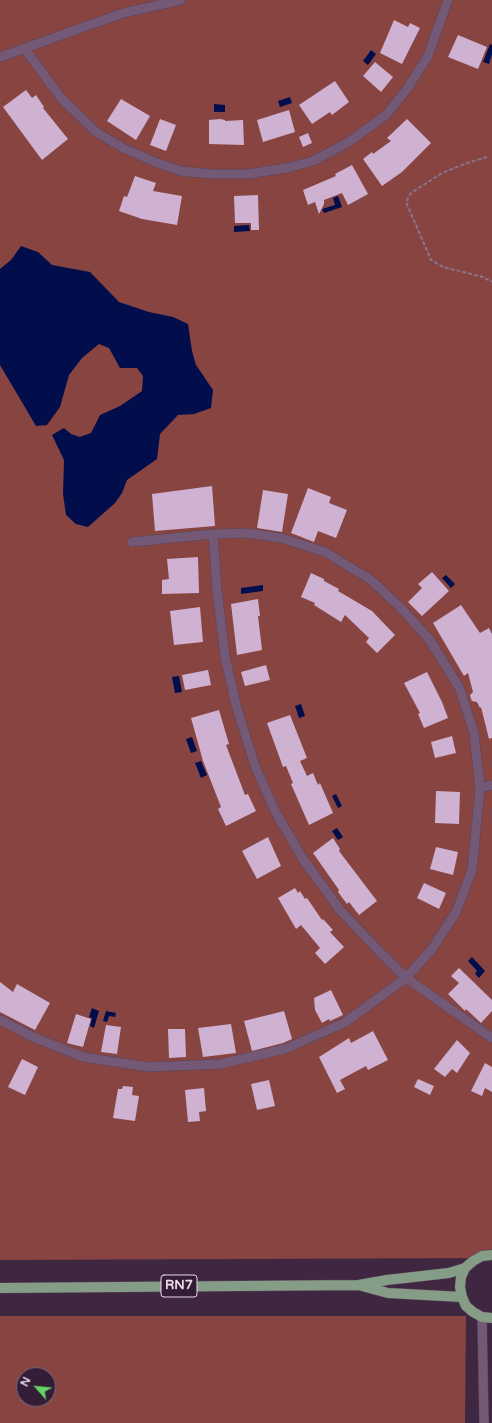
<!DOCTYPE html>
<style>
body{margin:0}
#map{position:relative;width:492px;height:1423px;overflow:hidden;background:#3f2741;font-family:"Varela Round",sans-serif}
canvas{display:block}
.north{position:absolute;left:16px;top:1367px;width:40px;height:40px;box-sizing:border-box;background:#341d36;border:1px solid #7e697f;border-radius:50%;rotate:297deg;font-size:11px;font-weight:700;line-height:16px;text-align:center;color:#ecdcec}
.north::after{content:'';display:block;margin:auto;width:14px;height:18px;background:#63d468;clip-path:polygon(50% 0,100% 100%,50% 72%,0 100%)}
</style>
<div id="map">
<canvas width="492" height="1423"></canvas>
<div class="north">N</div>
</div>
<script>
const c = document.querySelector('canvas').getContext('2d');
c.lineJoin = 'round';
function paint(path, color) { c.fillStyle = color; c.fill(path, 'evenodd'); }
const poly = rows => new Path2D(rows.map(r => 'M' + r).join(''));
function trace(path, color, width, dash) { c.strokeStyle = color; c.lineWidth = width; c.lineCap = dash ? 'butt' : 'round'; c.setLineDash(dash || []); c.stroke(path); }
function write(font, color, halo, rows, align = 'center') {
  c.font = font + ' "Varela Round",sans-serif'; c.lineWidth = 4; c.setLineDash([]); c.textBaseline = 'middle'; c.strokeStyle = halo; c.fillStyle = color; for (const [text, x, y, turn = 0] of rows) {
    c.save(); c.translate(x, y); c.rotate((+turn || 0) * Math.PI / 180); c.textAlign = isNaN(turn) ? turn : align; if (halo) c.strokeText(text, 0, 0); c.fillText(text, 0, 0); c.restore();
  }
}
const green = poly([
 [0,0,492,0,492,1258,0,1260],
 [466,1316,465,1423,0,1423,0,1316],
 [24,1375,48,1375,48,1399,24,1399]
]);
const water = poly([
 [490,44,492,45,492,54,489,64,483,62],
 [371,50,376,54,368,65,363,61],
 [290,97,292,103,280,107,278,101],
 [214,104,225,105,225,112,214,112],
 [338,196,342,207,324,213,322,209,335,205,333,198],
 [249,225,250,231,234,232,234,226],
 [21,246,38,252,52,265,90,272,119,302,149,312,173,317,188,324,192,351,196,365,213,390,211,408,194,414,178,415,160,434,157,459,127,480,122,493,115,503,88,527,76,524,66,515,63,494,64,460,52,435,64,428,71,434,80,437,91,433,100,415,120,406,142,391,143,376,137,368,120,368,109,348,99,344,82,358,69,375,60,407,47,425,36,426,0,365,0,269,11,260],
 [446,575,455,584,451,588,442,578],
 [263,585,263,591,241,594,241,588],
 [179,676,182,692,175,693,172,677],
 [301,704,305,716,299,718,295,706],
 [192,737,197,751,191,753,186,739],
 [201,761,207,775,201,778,195,763],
 [336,794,342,806,338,808,332,796],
 [337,828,343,837,338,840,332,831],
 [472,957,485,971,479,978,475,974,477,971,468,961],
 [92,1008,99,1011,94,1028,90,1026,92,1018,89,1017],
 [106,1011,116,1013,115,1017,109,1016,107,1022,103,1021]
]);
const building = poly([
 [394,20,408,27,410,23,420,28,402,64,380,53],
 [458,35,487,47,478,69,448,57],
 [375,62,393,77,381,92,363,76],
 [335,81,349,102,332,115,330,112,312,124,299,105],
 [26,90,32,98,36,95,44,107,43,108,68,139,42,160,3,107],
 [121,99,150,116,136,140,107,121],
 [289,110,295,132,263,142,257,120],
 [160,119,176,125,166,151,150,145],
 [220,119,225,120,225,121,243,120,244,145,209,144,209,120],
 [407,119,431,143,402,172,382,186,363,159,372,152,373,154,391,141,387,138],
 [308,133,312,143,303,147,299,137],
 [352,165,368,194,348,205,342,193,324,200,324,204,319,214,315,202,308,205,303,190,336,176,335,174],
 [135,176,156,183,153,191,182,196,177,225,142,219,119,211,124,196,127,197],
 [258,195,259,230,251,230,251,223,235,223,234,196],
 [212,486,215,526,155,531,152,494],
 [308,488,331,497,329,503,347,510,336,538,318,531,314,542,291,533],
 [263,490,288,494,282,532,257,528],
 [198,557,199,593,162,594,162,580,169,579,167,559],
 [432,572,449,591,422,616,408,602,422,588,418,584],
 [311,573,324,579,324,581,339,589,338,591,372,611,395,635,377,653,366,642,369,638,345,615,341,622,314,605,315,603,301,597],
 [258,599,260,616,258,616,262,650,237,655,231,604],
 [461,605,480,633,489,628,492,634,492,738,489,739,481,707,480,708,477,702,472,701,471,699,470,695,473,692,468,673,464,676,433,623],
 [200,607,203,642,174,645,170,611],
 [266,665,270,680,245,686,241,672],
 [208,670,211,685,185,690,182,675],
 [427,672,442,702,448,718,424,728,418,714,420,713,404,683],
 [219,710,229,744,226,745,245,795,248,794,256,811,226,826,218,809,221,807,203,761,191,718],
 [290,715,307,758,300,761,307,776,313,773,318,785,320,783,333,813,309,825,291,784,293,783,286,766,283,767,267,723],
 [452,736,456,753,435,758,431,742],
 [436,791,460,792,459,824,435,823],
 [268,837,281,866,257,879,242,851],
 [333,838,340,849,339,851,377,901,359,915,349,902,347,904,338,892,339,890,313,853],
 [436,847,458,852,453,875,430,869],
 [424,883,446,893,439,909,417,898],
 [295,888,298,893,300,891,305,899,307,898,322,920,323,919,333,930,330,932,344,947,325,964,315,953,320,948,301,925,296,929,278,898],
 [459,968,492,1000,492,1011,481,1023,466,1009,465,1011,448,994,459,983,451,976],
 [0,982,13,992,17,984,50,1003,35,1030,0,1012],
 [331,990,343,1015,330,1021,329,1019,322,1023,315,1010,314,998],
 [284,1011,292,1039,283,1043,252,1051,244,1021],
 [76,1014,91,1019,83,1047,67,1043],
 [231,1024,236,1053,203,1057,198,1028],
 [106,1025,121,1027,117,1054,101,1052],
 [168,1029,185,1029,186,1057,169,1058],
 [373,1031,388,1060,368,1070,366,1066,340,1080,345,1089,337,1093,319,1057,349,1038,351,1043],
 [457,1040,470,1053,457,1073,452,1069,445,1077,434,1069],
 [22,1059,38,1067,25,1095,8,1087],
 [485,1063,492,1067,492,1092,485,1088,482,1096,471,1091],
 [418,1079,434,1086,430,1095,414,1087],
 [269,1080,275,1106,257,1110,251,1084],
 [123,1086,133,1087,132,1095,139,1096,135,1121,113,1118,118,1089,122,1089],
 [204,1088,206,1111,199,1112,200,1121,188,1122,185,1090]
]);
const path = poly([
 [487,157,467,163,442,173,411,193,406,202,431,260,443,267,483,277,492,282]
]);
const street = poly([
 [24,48,61,98,96,132,123,148,155,162,181,171,211,174,248,174,287,168,313,161,347,143,386,115,407,89,428,56,448,0],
 [0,57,123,13,181,0],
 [213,534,217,590,225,656,236,705,255,766,276,813,303,859,340,910,379,951,406,978,492,1038],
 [480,788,492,785],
 [0,1020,33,1037,83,1057,148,1067,220,1064,285,1049,344,1023,406,978,432,949,456,912,472,870,480,788,474,733,459,687,429,639,401,608,371,580,325,552,281,538,246,533,213,534,132,542],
 [482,1317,484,1423]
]);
const primary = poly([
 [492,1255,482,1256,473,1261,465,1268,461,1277,460,1287,462,1297,466,1306,473,1312,482,1317,492,1318],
 [362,1286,388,1293,462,1297],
 [0,1288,359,1285,387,1280,449,1273,465,1268]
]);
const shields = [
 [179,1286,36]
];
const shieldNames = [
 ["RN7",179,1286]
];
paint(green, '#874441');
paint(water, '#010e4b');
paint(building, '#cfb1d1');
trace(street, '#59445a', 10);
trace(primary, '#59445a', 11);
trace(path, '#89748a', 2, [4, 2]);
trace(street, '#745976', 9);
trace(primary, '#859c86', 10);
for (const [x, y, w] of shields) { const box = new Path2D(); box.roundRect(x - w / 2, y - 11, w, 22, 3); c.fillStyle = '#341d36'; c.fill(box); trace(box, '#ecdcec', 1); }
write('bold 13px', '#ecdcec', null, shieldNames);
</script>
